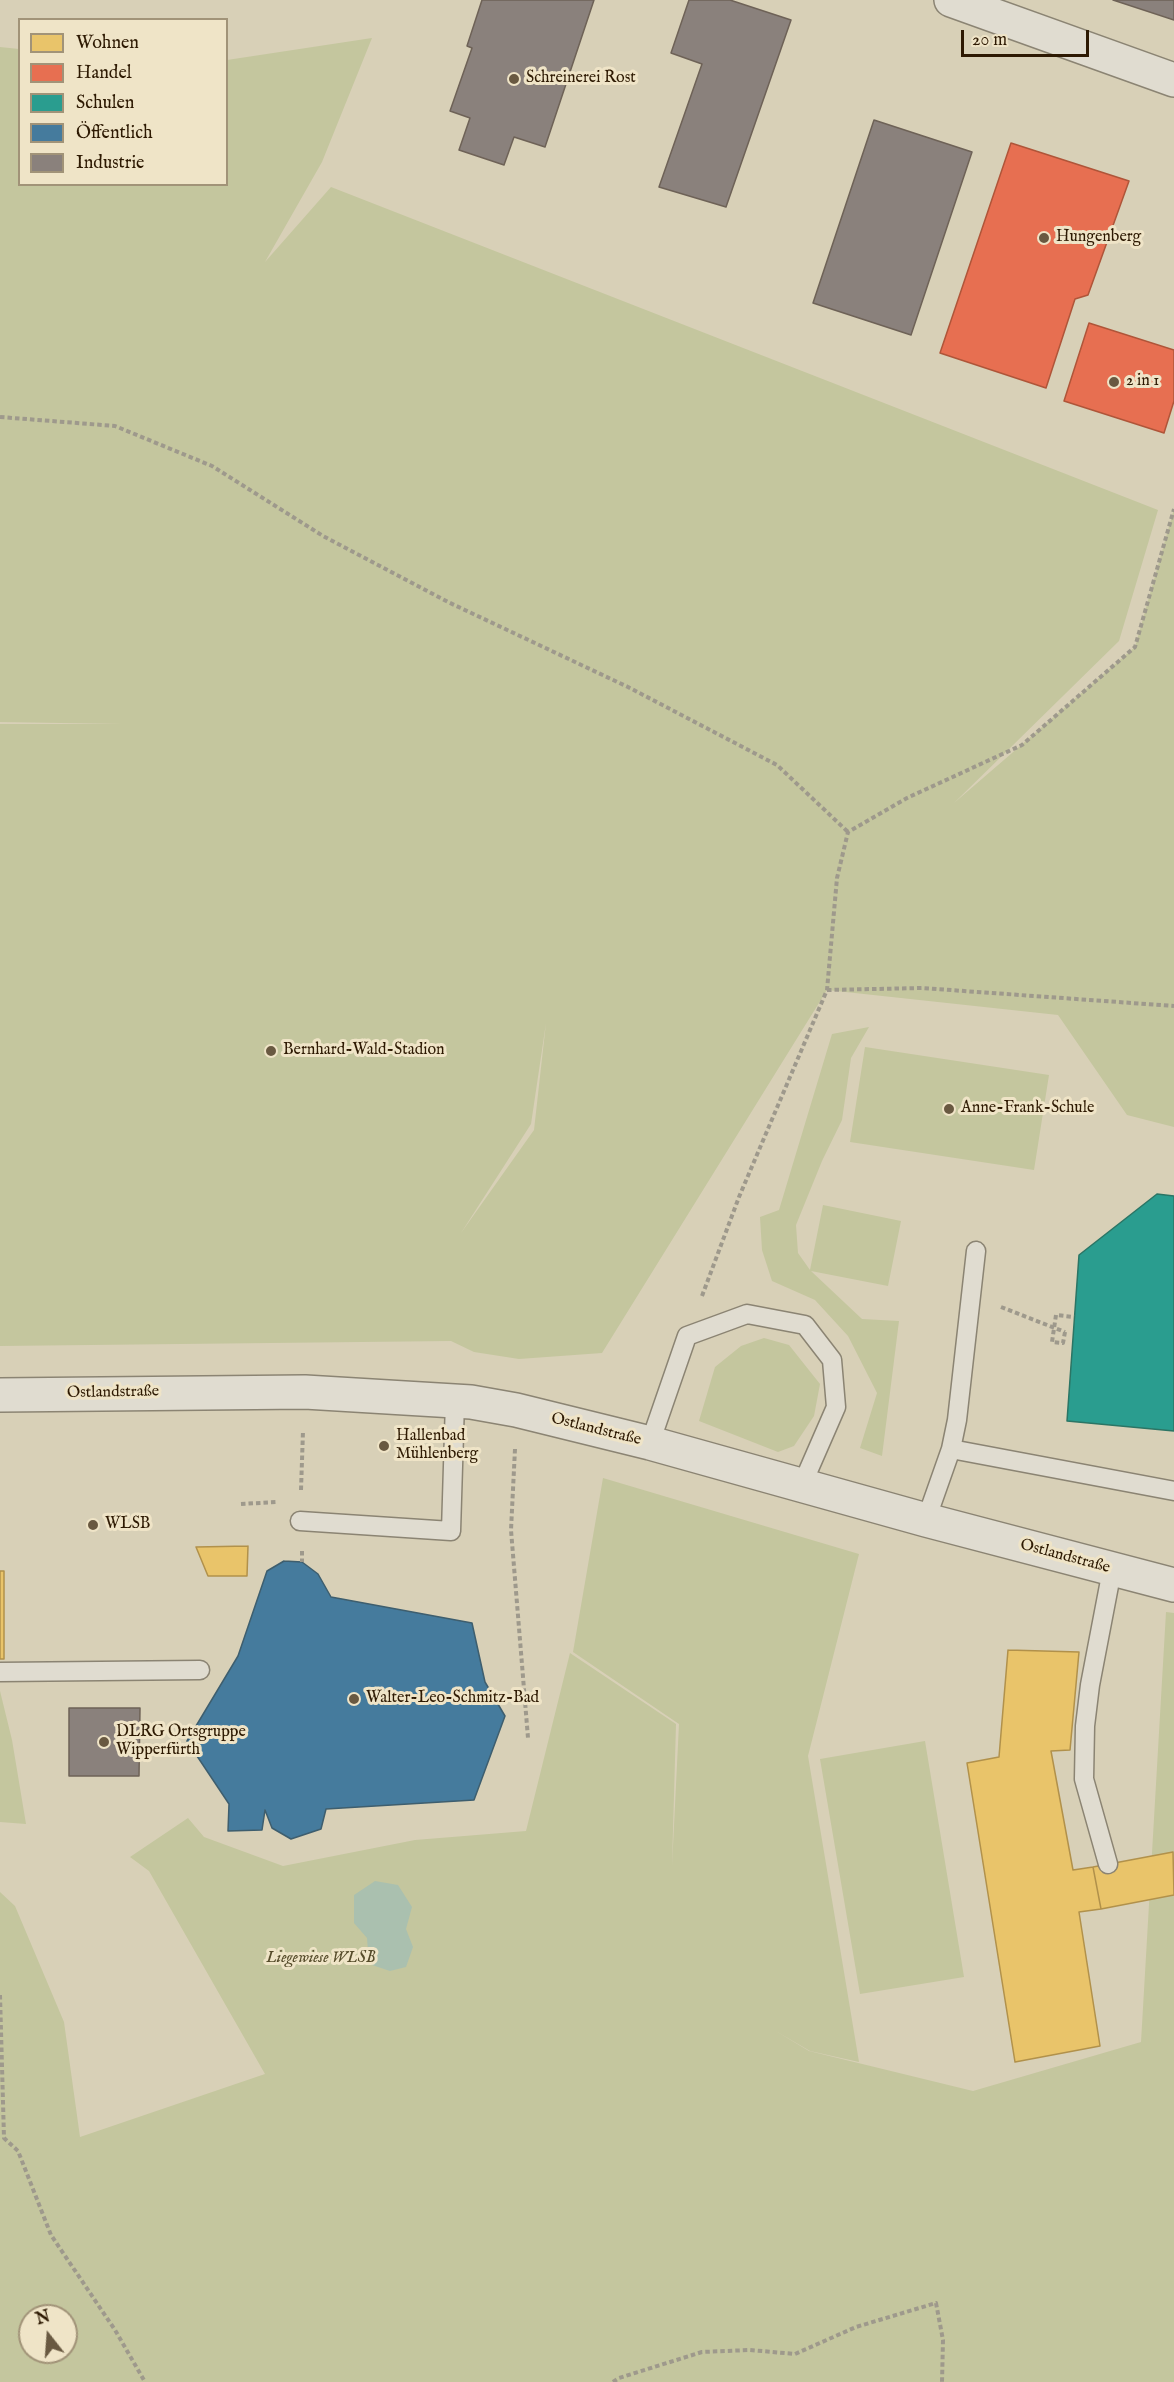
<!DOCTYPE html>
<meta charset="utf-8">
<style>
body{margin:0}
#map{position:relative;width:1174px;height:2382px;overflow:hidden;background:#d8d0b7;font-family:"IM FELL English",serif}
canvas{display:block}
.legend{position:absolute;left:18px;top:18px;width:210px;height:168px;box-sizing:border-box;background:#efe4c7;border:2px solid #a19378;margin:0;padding:8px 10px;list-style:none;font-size:18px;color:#2d1902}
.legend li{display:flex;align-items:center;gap:12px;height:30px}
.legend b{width:30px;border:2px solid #a19378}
.north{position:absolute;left:18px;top:2304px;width:60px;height:60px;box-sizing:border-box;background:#efe4c7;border:2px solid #a19378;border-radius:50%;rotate:343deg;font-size:16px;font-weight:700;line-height:24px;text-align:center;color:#2d1902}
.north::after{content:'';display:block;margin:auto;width:21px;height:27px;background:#695941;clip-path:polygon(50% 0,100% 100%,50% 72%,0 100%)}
.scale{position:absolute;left:961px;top:30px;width:128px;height:27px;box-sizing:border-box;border:3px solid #2d1902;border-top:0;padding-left:8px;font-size:18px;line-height:21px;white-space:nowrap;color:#2d1902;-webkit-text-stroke:4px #efe4c7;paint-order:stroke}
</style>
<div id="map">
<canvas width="1174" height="2382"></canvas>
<ul class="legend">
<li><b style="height:16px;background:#e9c46a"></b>Wohnen</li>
<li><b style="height:16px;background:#e76f51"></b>Handel</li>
<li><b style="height:16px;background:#2a9d8f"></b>Schulen</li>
<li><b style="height:16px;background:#457b9d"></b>Öffentlich</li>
<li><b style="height:16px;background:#8a817c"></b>Industrie</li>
</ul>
<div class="north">N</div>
<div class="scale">20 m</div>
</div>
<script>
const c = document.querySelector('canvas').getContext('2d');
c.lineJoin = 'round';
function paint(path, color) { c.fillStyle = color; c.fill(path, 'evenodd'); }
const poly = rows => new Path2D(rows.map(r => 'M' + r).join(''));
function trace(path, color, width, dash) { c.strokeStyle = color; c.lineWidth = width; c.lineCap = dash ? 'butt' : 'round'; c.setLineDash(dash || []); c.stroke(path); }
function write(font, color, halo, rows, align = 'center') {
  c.font = font + ' "IM FELL English",serif'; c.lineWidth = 6; c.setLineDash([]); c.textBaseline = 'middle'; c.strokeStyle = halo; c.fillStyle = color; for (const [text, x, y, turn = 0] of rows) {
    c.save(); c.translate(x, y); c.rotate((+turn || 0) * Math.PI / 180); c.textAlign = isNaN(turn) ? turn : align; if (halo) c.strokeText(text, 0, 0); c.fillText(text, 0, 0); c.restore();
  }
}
const green = poly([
 [372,38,322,162,265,262,331,187,1158,510,1119,641,954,803,1135,647,1174,509,1174,1127,1127,1115,1058,1015,827,990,602,1353,519,1359,474,1352,451,1341,0,1346,0,724,122,724,0,722,0,47,19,49,20,184,226,184,227,60],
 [546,1023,534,1130,461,1233,531,1124],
 [869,1027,851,1058,842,1120,822,1161,796,1225,798,1253,810,1270,823,1205,901,1221,888,1286,811,1271,862,1319,899,1321,882,1456,860,1448,877,1393,848,1336,815,1300,772,1281,762,1250,760,1217,779,1210,832,1034],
 [865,1047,1049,1075,1034,1170,850,1142],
 [764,1338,789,1345,820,1384,814,1416,794,1446,778,1452,699,1421,715,1367,741,1346],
 [603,1478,859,1554,808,1756,859,2062,810,2051,774,2030,809,2051,973,2091,1141,2042,1166,1612,1174,1613,1174,2382,0,2382,0,1892,15,1906,64,2022,80,2137,265,2074,149,1871,130,1857,188,1818,204,1837,283,1866,415,1840,526,1831,570,1653,676,1724,672,1866,679,1724,573,1652],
 [30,2316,66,2316,66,2352,30,2352],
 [0,1691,12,1740,26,1824,0,1822],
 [925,1741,964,1977,860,1994,820,1759]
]);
const water = poly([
 [375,1881,398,1885,412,1907,406,1929,413,1947,406,1967,390,1971,369,1964,367,1938,354,1923,354,1895]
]);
const homes = poly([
 [248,1546,247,1576,208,1576,196,1547,248,1546],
 [0,1571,4,1571,4,1659,0,1659,0,1571],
 [1008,1650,1079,1652,1070,1750,1051,1751,1073,1870,1093,1867,1101,1909,1079,1912,1100,2046,1015,2062,967,1763,999,1757,1008,1650],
 [1173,1852,1174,1895,1101,1909,1093,1867,1173,1852]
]);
const shops = poly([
 [1011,143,1129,181,1088,295,1075,299,1046,388,940,353,1011,143],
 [1089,323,1174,350,1174,401,1164,433,1064,401,1089,323]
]);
const schools = poly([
 [1157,1194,1174,1196,1174,1431,1067,1421,1079,1255,1157,1194]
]);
const public = poly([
 [284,1561,302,1562,318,1574,331,1597,472,1623,485,1682,505,1716,474,1800,326,1809,321,1829,291,1839,272,1828,265,1810,262,1830,228,1831,229,1804,187,1741,238,1656,267,1571,284,1561]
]);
const industry = poly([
 [482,0,594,0,545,147,514,137,504,165,459,150,470,118,450,111,472,48,467,46,482,0],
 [689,0,730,0,791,20,726,207,659,187,702,64,671,53,689,0],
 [1113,0,1174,0,1174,20,1113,0],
 [874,120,972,152,911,335,813,303,874,120],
 [69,1708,140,1708,139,1776,69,1776,69,1708]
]);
const path = poly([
 [0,417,115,426,212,466,323,536,448,602,628,687,777,765,848,832],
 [827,990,922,988,1174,1006],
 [702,1296,739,1197,827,990,837,878,848,832,907,798,1022,745,1135,647,1174,509],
 [1001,1307,1065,1332],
 [515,1449,511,1530,528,1738],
 [301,1490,303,1431],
 [241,1504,276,1502],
 [302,1551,302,1562],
 [0,1995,4,2138,18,2151,51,2235,115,2330,145,2382],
 [613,2382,619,2378,702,2352,750,2350,795,2354,856,2327,936,2303,943,2340,942,2382]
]);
const service = poly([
 [976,1251,957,1420,951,1449,1174,1491],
 [650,1443,687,1336,747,1314,805,1325,832,1360,836,1407,802,1485],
 [926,1520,951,1449],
 [300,1521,451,1531,455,1401],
 [0,1672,200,1670],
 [1108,1864,1084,1779,1085,1726,1090,1685,1112,1570]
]);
const minor = poly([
 [951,0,1174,80],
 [0,1395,305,1392,471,1402,516,1410,650,1443,926,1520,1174,1585]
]);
const pathBridge = poly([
 [1065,1332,1063,1343,1052,1342,1056,1315,1074,1317]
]);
const markers = [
 [514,79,6,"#695941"],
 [1044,238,6,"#695941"],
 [1114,382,6,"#695941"],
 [271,1051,6,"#695941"],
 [949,1109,6,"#695941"],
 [384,1446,6,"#695941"],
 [93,1525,6,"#695941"],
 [354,1699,6,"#695941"],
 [104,1742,6,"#695941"]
];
const poiNames = [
 ["Schreinerei Rost",526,79],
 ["Hungenberg",1056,238],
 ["2 in 1",1126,382],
 ["Bernhard-Wald-Stadion",283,1051],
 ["Anne-Frank-Schule",961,1109],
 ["Hallenbad",396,1437],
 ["Mühlenberg",396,1455],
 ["WLSB",105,1525],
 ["Walter-Leo-Schmitz-Bad",366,1699],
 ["DLRG Ortsgruppe",116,1733],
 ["Wipperfürth",116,1751]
];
const streetNames = [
 ["Ostlandstraße",113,1393,-1],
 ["Ostlandstraße",596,1430,14],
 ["Ostlandstraße",1065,1557,15]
];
const parkNames = [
 ["Liegewiese WLSB",321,1959]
];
paint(green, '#c4c69e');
paint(water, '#aac0af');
paint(homes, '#e9c46a');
trace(homes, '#b1914b', 1.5);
paint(shops, '#e76f51');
trace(shops, '#af5539', 1.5);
paint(schools, '#2a9d8f');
trace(schools, '#2b7565', 1.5);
paint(public, '#457b9d');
trace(public, '#3e5e6e', 1.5);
paint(industry, '#8a817c');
trace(industry, '#6e6257', 1.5);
trace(service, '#8b8473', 21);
trace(minor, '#8b8473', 36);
trace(path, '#9e998c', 4, [4.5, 3]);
trace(service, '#e0dcd0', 18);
trace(minor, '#e0dcd0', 33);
trace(pathBridge, '#9e998c', 4, [4.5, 3]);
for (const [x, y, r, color] of markers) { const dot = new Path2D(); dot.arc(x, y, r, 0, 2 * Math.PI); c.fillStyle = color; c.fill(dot); trace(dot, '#efe4c7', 2); }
write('16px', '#2d1902', '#efe4c7', poiNames, 'left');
write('16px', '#2d1902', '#efe4c7', streetNames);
write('italic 16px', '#554b2a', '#efe4c7', parkNames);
</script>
